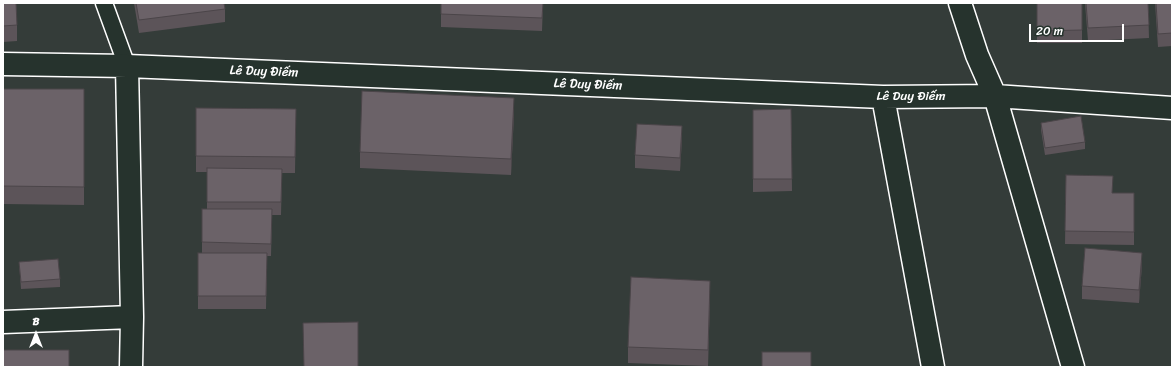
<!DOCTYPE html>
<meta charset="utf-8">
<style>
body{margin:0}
#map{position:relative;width:1175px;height:370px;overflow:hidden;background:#343c39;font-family:Sriracha,sans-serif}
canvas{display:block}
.frame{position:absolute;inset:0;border:4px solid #fff;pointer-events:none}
.north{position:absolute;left:16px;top:314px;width:40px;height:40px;-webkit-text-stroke:3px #26332d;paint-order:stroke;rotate:0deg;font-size:11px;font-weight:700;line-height:16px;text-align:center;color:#fff}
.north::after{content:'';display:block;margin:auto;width:14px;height:18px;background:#fff;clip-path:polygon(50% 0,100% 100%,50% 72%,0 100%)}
.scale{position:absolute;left:1029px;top:24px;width:95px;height:18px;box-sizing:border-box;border:2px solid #fff;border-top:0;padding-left:5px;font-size:12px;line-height:14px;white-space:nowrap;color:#fff;-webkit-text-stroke:3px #26332d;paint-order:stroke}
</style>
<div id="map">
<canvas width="1175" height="370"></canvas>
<div class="frame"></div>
<div class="north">B</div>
<div class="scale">20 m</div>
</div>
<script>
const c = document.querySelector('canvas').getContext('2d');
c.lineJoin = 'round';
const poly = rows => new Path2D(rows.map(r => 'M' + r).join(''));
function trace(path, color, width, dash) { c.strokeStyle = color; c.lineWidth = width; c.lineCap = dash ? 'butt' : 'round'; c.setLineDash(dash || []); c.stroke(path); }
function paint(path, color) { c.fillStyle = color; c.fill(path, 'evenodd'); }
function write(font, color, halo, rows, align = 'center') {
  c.font = font + ' Sriracha,sans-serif'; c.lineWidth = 3; c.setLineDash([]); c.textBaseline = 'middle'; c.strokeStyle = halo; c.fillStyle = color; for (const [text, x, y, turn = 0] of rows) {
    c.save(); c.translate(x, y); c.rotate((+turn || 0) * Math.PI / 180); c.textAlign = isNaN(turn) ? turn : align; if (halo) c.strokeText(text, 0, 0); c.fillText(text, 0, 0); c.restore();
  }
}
const lane = poly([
 [104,3,127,66]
]);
const street = poly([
 [960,3,977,55,995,96,1073,367],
 [3,64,127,66,883,97,995,96,1172,108],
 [127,66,132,317,131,367],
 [883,97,933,367],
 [3,322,132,317]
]);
const wall = poly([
 [3,3,17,25,17,41,3,42],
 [134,3,224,3,225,9,225,22,139,33],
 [543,3,542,31,441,27,441,14],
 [1037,3,1082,3,1082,43,1037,43],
 [1085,3,1148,3,1149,38,1088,41],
 [1155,3,1172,3,1172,46,1158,47],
 [3,89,84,89,84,205,3,204],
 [196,108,296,109,295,173,282,173,281,215,272,215,271,256,267,256,266,309,198,309,198,253,202,253,202,209,207,209,207,172,196,172],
 [791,109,792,191,753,192,753,110],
 [514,114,511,175,360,168,360,152],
 [1041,123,1085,142,1085,149,1045,155,1041,130],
 [682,139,680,171,635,168,635,155],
 [1066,175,1112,193,1134,193,1134,245,1065,244],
 [19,262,60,279,60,287,21,289],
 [1142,265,1139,303,1082,299,1082,286],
 [710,297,708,366,628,363,628,347]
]);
const shadedWall = poly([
 [514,98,514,114,511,175,511,159],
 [682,126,682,139,680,171,680,158],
 [1142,253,1142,265,1139,303,1139,290],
 [710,281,710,297,708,366,708,350]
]);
const building = poly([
 [3,3,16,3,17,25,3,26,3,3],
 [136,3,224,3,225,9,139,20,136,3],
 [441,3,543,3,542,18,441,14,441,3],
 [1037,3,1082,3,1082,30,1037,31,1037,3],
 [1086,3,1148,3,1149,25,1088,28,1086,3],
 [1156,3,1172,3,1172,33,1158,34,1156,3],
 [3,89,84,89,84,187,3,186,3,89],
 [362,91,514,98,511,159,360,152,362,91],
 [196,108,296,109,295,157,196,156,196,108],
 [791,109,792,179,753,179,753,110,791,109],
 [1081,116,1085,142,1045,148,1041,123,1081,116],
 [637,124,682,126,680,158,635,155,637,124],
 [207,168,282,169,281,202,207,202,207,168],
 [1066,175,1113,176,1112,193,1134,193,1134,232,1065,231,1066,175],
 [202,209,272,209,271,244,202,242,202,209],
 [1085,248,1142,253,1139,290,1082,286,1085,248],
 [198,253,267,253,266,296,198,296,198,253],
 [58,259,60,279,21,282,19,262,58,259],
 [631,277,710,281,708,350,628,347,631,277],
 [358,322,358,367,304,367,303,323,358,322],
 [3,350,69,350,69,367,3,367,3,350],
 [762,352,811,352,811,367,762,367,762,352]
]);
const streetNames = [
 ["Lê Duy Điếm",264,72,2],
 ["Lê Duy Điếm",588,85,2],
 ["Lê Duy Điếm",911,97]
];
trace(lane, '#fff', 19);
trace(street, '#fff', 25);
trace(lane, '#26332d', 16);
trace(street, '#26332d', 22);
paint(wall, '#5c5459');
paint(shadedWall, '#4b4549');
paint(building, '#6b6268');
trace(building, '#4b4549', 1);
write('13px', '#fff', '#26332d', streetNames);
</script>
